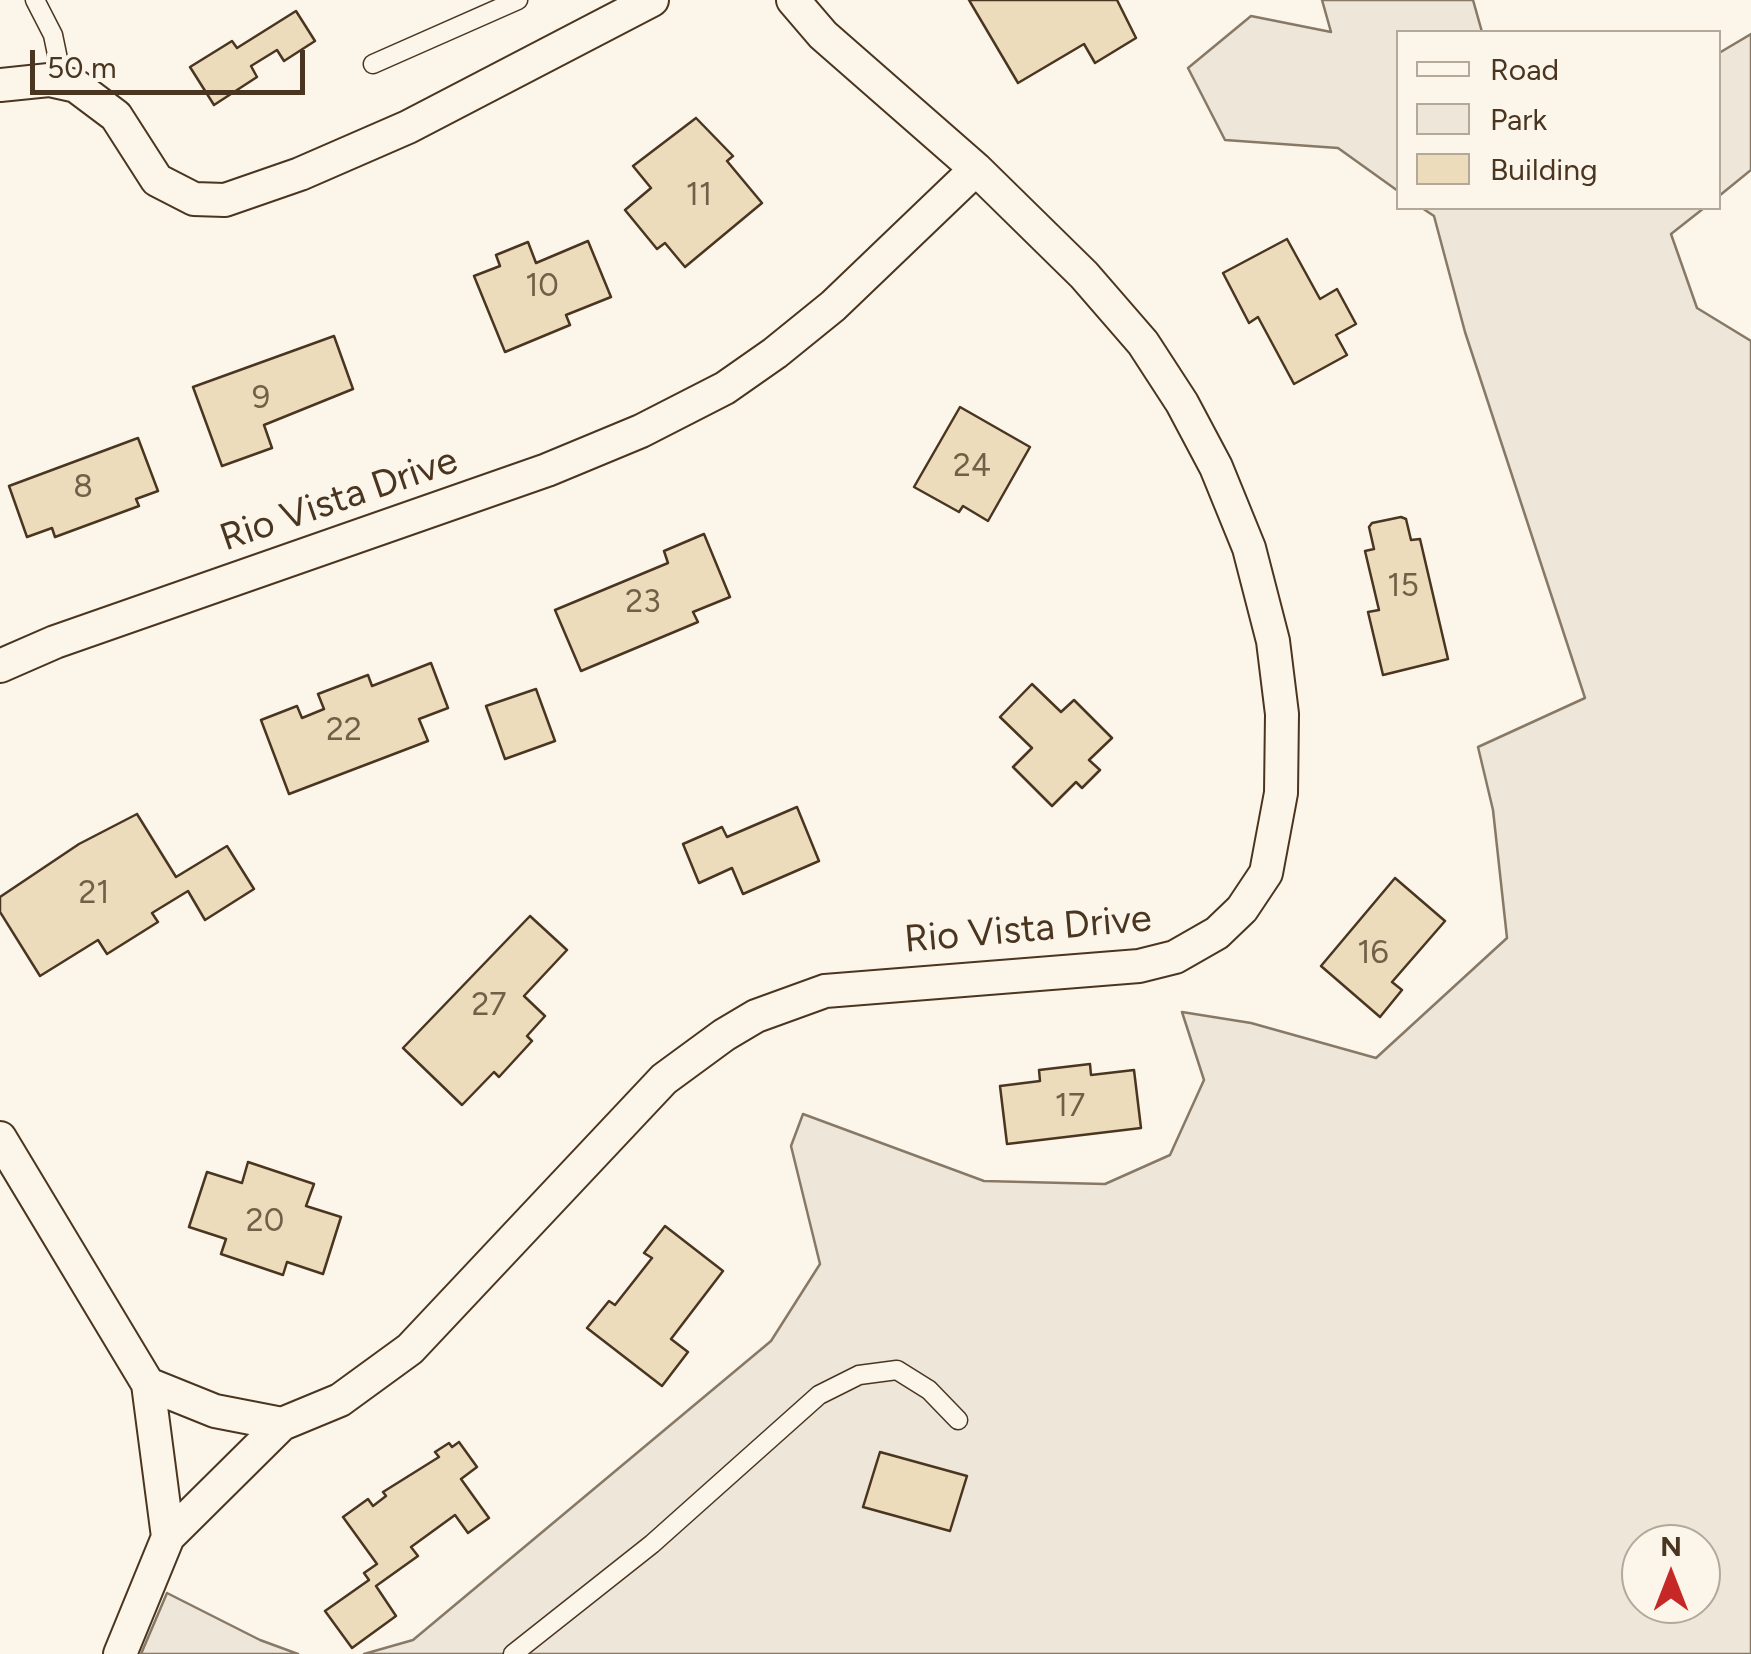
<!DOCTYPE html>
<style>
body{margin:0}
#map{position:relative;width:1751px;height:1654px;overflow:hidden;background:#fbf6e9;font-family:Figtree,sans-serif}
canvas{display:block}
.legend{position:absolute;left:1396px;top:30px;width:325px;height:180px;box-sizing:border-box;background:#fbf6e9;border:2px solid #b4a999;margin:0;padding:12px 18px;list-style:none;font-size:30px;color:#4a3520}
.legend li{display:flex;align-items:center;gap:20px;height:50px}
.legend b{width:50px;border:2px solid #b4a999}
.north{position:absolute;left:1621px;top:1524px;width:100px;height:100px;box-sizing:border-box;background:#fbf6e9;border:2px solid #b4a999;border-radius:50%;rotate:0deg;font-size:28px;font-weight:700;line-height:40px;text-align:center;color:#4a3520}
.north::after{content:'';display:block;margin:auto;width:35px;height:45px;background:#c62828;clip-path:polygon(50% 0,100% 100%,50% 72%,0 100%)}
.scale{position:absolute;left:30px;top:50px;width:275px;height:45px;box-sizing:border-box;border:5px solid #4a3520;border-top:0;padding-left:12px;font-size:30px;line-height:35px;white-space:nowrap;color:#4a3520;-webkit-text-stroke:8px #fbf6e9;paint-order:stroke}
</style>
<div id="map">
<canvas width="1751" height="1654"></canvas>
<ul class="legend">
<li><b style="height:12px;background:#fbf6e9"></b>Road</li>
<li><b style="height:28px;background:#ede6d9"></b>Park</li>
<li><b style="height:28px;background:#ecdcbc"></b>Building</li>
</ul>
<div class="north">N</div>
<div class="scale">50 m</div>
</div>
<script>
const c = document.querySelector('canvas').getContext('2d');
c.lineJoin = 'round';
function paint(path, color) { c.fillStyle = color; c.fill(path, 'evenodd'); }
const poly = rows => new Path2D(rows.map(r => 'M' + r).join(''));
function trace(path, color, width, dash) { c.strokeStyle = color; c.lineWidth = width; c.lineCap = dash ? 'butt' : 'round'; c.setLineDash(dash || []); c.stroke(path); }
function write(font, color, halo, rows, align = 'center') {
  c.font = font + ' Figtree,sans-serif'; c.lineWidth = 8; c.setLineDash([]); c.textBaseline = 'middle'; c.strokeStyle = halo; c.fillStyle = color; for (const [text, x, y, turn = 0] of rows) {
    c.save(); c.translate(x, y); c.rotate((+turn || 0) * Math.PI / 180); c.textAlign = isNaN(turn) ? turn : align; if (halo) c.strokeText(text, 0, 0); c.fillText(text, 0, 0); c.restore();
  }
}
const green = poly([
 [1322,0,1473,0,1482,32,1398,32,1398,191,1338,148,1225,140,1188,68,1251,16,1331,32,1322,0],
 [1751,34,1751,170,1719,196,1719,53,1751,34],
 [1422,208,1704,208,1671,234,1697,308,1751,341,1751,1654,364,1654,413,1640,771,1341,820,1264,791,1146,803,1114,984,1181,1105,1184,1170,1155,1204,1080,1182,1012,1251,1023,1376,1058,1507,938,1493,810,1478,747,1585,698,1465,332,1434,216,1422,208],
 [1641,1544,1701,1544,1701,1604,1641,1604,1641,1544],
 [167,1593,260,1640,298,1654,141,1654,167,1593]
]);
const building = poly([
 [969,0,1117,0,1136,38,1095,63,1084,44,1018,83,969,0],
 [296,11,315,41,284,61,277,50,251,66,257,77,214,105,190,67,232,41,237,48,296,11],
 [696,118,733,156,727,161,762,203,685,267,665,243,657,249,625,210,651,188,633,166,696,118],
 [1287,239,1320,299,1337,289,1356,324,1336,335,1347,355,1294,384,1258,317,1249,323,1223,273,1287,239],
 [588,241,611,297,566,315,570,325,505,352,474,276,500,266,496,255,528,242,536,263,588,241],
 [334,336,353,389,264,425,272,448,222,466,193,387,334,336],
 [960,407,1030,447,988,521,963,506,959,512,914,487,960,407],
 [138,438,158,491,136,499,139,506,55,537,52,528,27,537,9,486,138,438],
 [1401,517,1406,519,1411,540,1420,539,1448,659,1383,675,1368,612,1379,610,1365,551,1374,549,1369,527,1372,523,1401,517],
 [704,534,730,597,693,612,698,622,581,671,555,610,668,563,664,551,704,534],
 [431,663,448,708,419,719,428,741,289,794,261,720,297,706,302,718,324,709,318,694,368,675,372,686,431,663],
 [1032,684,1061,712,1074,700,1112,738,1089,760,1100,770,1082,788,1076,782,1052,806,1013,767,1032,748,1000,717,1032,684],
 [536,689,555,741,505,759,486,706,536,689],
 [797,807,819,861,743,894,732,868,699,883,683,844,722,827,727,837,797,807],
 [137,814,176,877,227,846,254,889,205,920,188,891,152,913,158,922,107,954,98,940,40,976,0,912,0,897,79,844,137,814],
 [1395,878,1445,921,1392,982,1402,990,1380,1017,1321,966,1395,878],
 [530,916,567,950,524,996,545,1016,527,1036,532,1041,499,1077,494,1072,462,1105,403,1048,530,916],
 [1090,1064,1091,1075,1134,1070,1141,1128,1007,1144,1000,1086,1040,1081,1039,1070,1090,1064],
 [248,1162,314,1184,306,1206,341,1217,323,1274,287,1262,283,1275,221,1254,226,1239,189,1227,207,1172,242,1183,248,1162],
 [665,1226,723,1271,671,1339,688,1352,662,1386,587,1328,609,1301,615,1305,652,1258,644,1253,665,1226],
 [459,1442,477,1467,461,1479,489,1518,468,1533,455,1515,411,1547,418,1556,376,1586,396,1616,352,1648,325,1611,369,1580,364,1573,377,1564,343,1517,368,1499,373,1506,386,1496,383,1492,439,1457,435,1452,449,1443,452,1447,459,1442],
 [880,1452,967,1476,950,1531,863,1507,880,1452]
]);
const service = poly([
 [35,0,53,35,63,83],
 [373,64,518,0],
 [513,1654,652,1544,819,1395,859,1375,897,1370,929,1390,958,1420]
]);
const minor = poly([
 [0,85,49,80,76,86,116,116,157,180,194,199,225,200,300,174,408,127,652,0],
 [0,666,55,642,547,470,641,431,725,388,775,353,833,306,976,169],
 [0,1138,148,1384,168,1537,120,1654],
 [148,1384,215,1411,282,1424],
 [168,1537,282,1424,340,1400,410,1349,664,1079,724,1035,756,1016,825,991,1139,966,1175,957,1217,933,1242,909,1266,873,1281,793,1282,714,1273,641,1249,548,1216,467,1182,403,1143,343,1084,275,976,169,823,35,793,0]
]);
const numberNames = [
 ["11",699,196],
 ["10",542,287],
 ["9",261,399],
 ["24",972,467],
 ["8",83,488],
 ["15",1403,587],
 ["23",643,603],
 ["22",344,731],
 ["21",94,894],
 ["16",1373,954],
 ["27",489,1006],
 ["17",1070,1107],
 ["20",265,1222]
];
const streetNames = [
 ["Rio Vista Drive",339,500,-19],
 ["Rio Vista Drive",1028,930,-5]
];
paint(green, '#ede6d9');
trace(green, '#887966', 2.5);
paint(building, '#ecdcbc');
trace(building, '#4a3520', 2.5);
trace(service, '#4a3520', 21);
trace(minor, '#4a3520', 36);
trace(service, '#fbf6e9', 18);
trace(minor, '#fbf6e9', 32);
write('32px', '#725f47', null, numberNames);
write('38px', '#4a3520', '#fbf6e9', streetNames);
</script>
